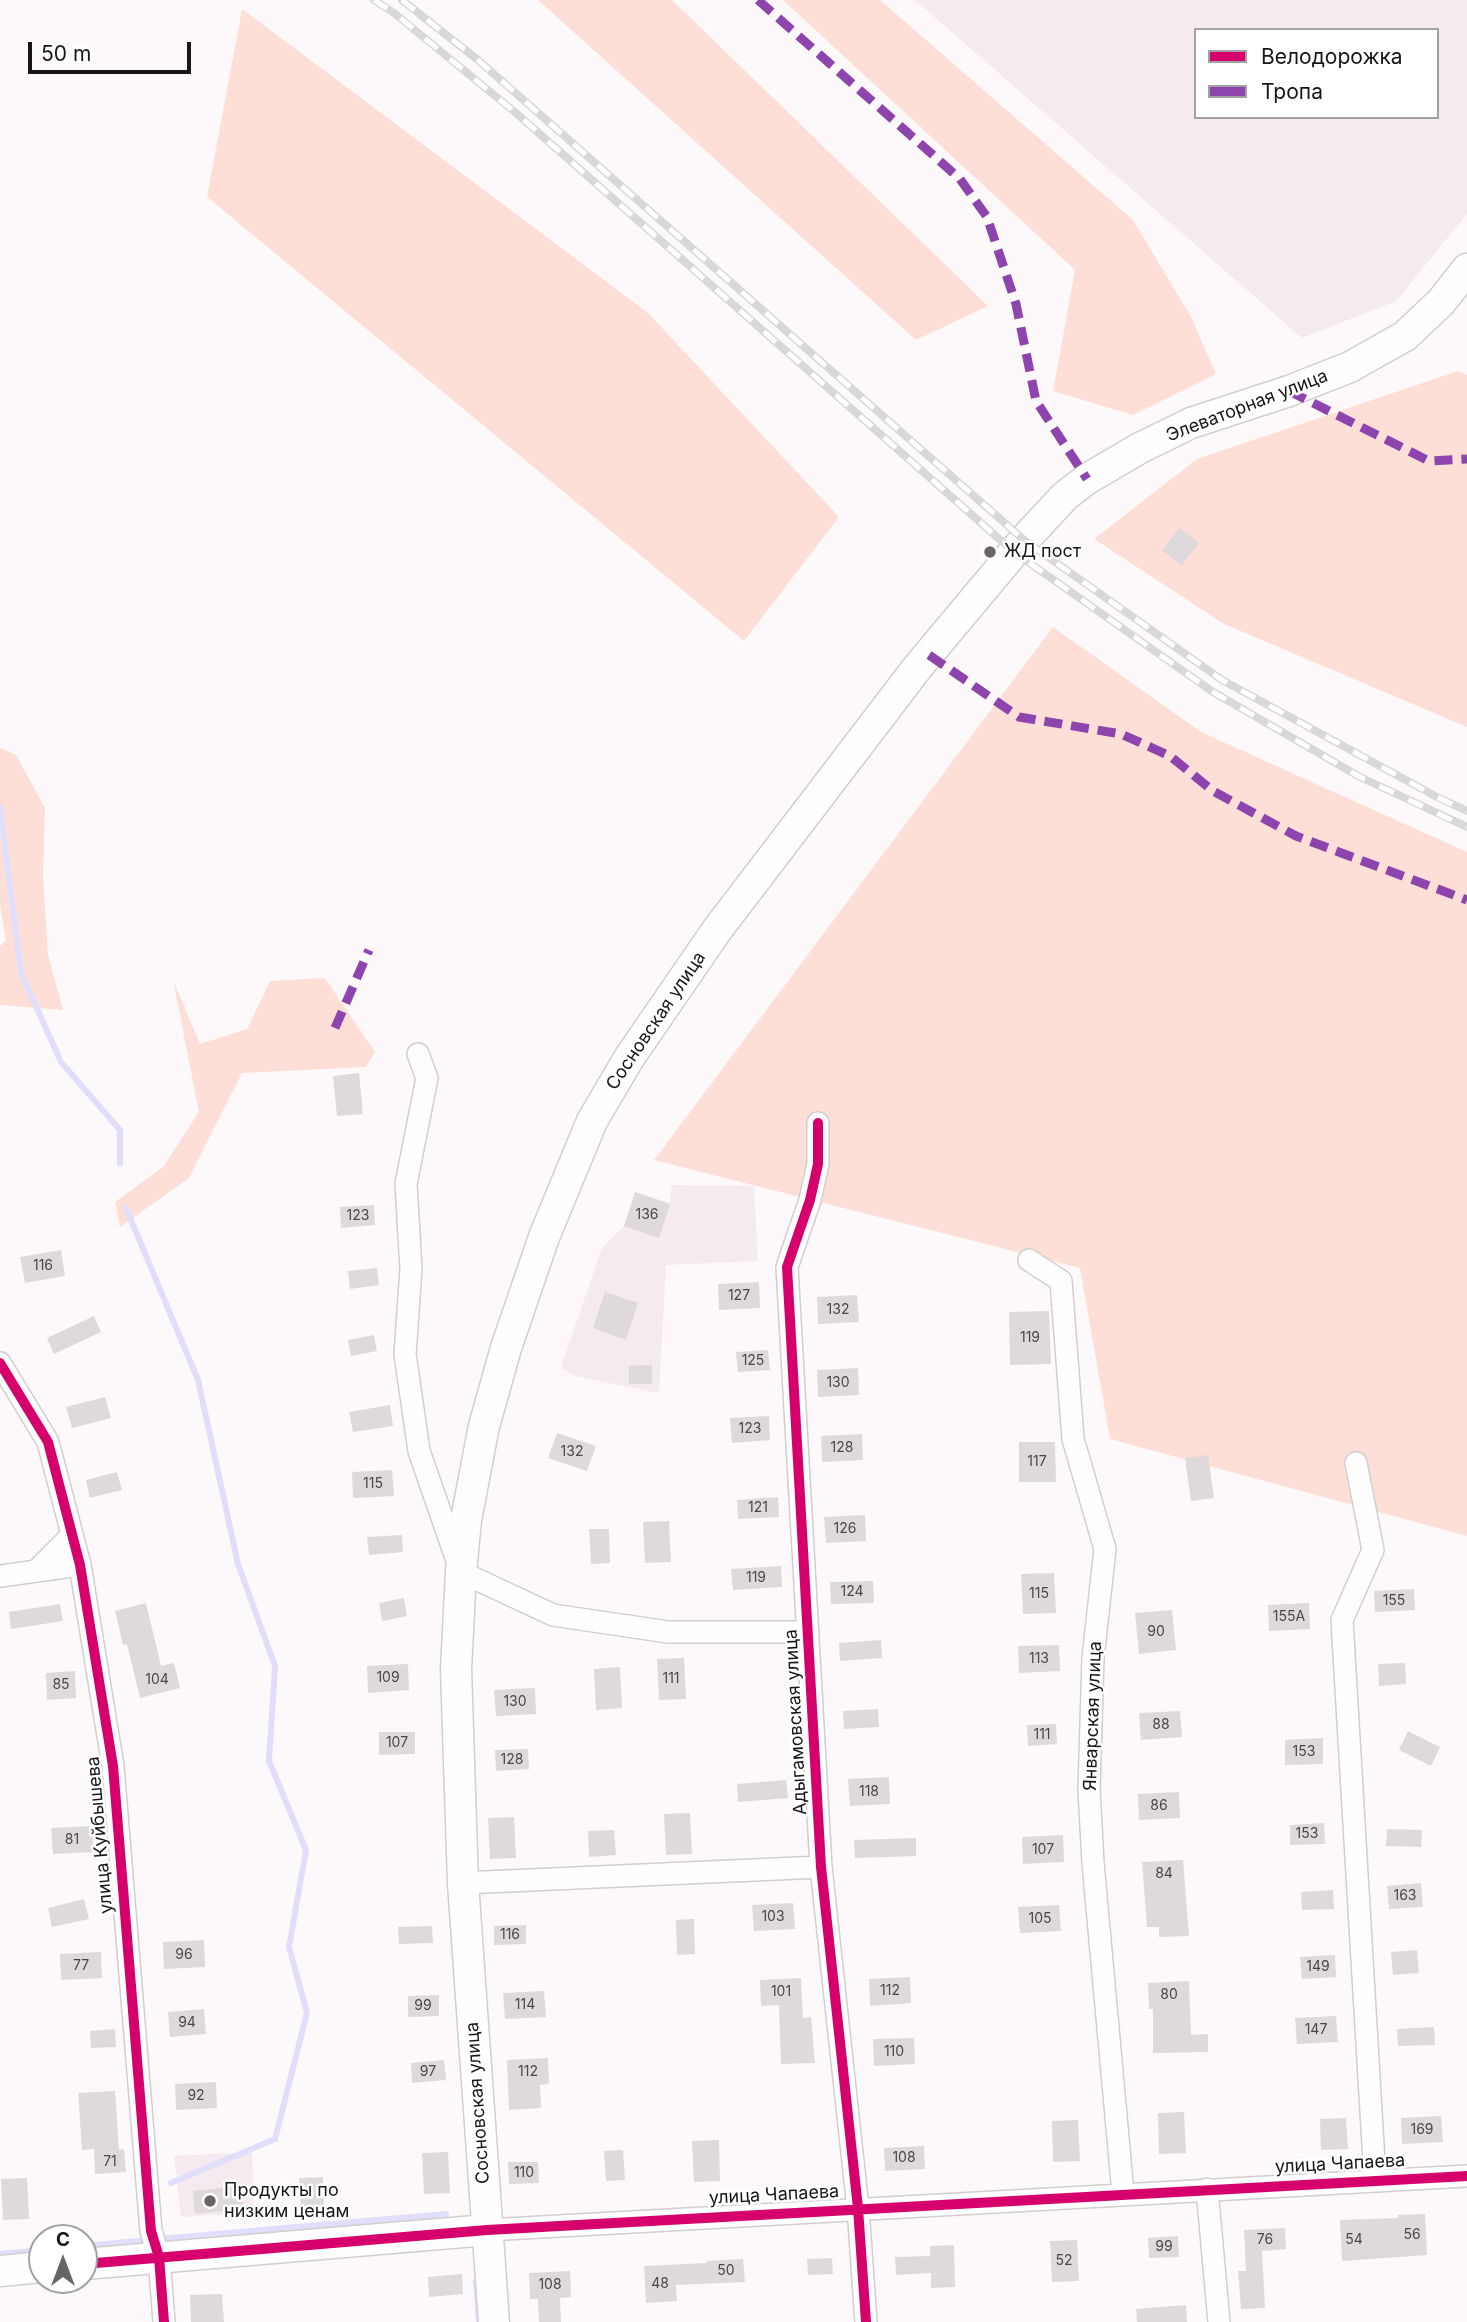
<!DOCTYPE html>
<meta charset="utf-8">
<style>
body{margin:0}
#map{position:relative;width:1467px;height:2322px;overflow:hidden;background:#fdf9fb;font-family:Inter,sans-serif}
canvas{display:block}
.legend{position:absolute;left:1194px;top:28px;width:245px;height:91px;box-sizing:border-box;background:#fff;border:2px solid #a3a1a3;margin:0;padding:9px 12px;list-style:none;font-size:21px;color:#191518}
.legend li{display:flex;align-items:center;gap:14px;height:35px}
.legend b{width:35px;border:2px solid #a3a1a3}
.north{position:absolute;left:28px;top:2224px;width:70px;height:70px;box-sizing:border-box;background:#fff;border:2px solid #a3a1a3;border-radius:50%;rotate:0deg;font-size:19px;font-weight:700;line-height:28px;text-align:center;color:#191518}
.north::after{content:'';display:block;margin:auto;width:24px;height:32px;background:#696567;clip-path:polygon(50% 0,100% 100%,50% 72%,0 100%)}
.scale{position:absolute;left:28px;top:42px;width:163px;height:32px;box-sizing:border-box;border:4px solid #191518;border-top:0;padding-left:9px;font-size:21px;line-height:24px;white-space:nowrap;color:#191518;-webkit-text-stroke:5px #fff;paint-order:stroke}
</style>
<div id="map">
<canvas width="1467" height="2322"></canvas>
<ul class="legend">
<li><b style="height:9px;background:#d6006c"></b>Велодорожка</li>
<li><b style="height:9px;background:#8e44ad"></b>Тропа</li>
</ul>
<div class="north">С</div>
<div class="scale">50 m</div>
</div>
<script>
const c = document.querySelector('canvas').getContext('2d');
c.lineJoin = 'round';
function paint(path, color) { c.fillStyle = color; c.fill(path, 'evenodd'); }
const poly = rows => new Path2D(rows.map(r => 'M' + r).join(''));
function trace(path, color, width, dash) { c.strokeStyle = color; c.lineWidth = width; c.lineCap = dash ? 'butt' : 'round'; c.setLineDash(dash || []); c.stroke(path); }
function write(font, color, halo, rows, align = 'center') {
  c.font = font + ' Inter,sans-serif'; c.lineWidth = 5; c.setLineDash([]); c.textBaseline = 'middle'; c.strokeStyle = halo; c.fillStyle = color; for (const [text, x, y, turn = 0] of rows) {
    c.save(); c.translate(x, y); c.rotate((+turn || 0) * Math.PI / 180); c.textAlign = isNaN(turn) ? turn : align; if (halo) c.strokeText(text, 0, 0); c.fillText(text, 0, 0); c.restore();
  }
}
const built = poly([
 [915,0,1467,0,1467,214,1396,301,1302,338],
 [1196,30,1437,30,1437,117,1196,117],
 [672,1185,754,1186,758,1261,666,1265,659,1393,575,1376,561,1367,602,1248,624,1226,635,1192,669,1203],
 [252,2152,254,2213,181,2217,174,2156]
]);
const green = poly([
 [538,0,672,0,988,306,916,340],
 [783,0,880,0,1133,220,1191,317,1216,374,1133,415,1053,391,1075,270],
 [242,9,648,313,839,517,744,641,207,197],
 [1458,371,1467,375,1467,727,1224,624,1094,539,1197,459],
 [1053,627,1201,732,1467,852,1467,1536,1110,1439,1080,1268,654,1160],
 [0,748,16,755,45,808,43,875,48,954,63,1010,0,1005,0,946,6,940,0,906],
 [325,978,375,1052,366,1067,242,1073,189,1178,120,1227,115,1202,163,1167,199,1112,173,980,200,1044,247,1029,270,981]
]);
const stream = poly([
 [0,807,21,973,61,1062,120,1130,120,1164],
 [126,1208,198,1380,238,1564,275,1666,269,1761,306,1850,289,1947,307,2013,275,2139,171,2183],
 [159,2239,446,2214],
 [84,2246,148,2240],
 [0,2254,42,2250],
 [476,2281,479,2322]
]);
const building = poly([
 [1179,528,1199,543,1182,565,1162,551],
 [359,1073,363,1114,337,1116,333,1076],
 [635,1192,670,1204,659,1238,624,1226],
 [374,1205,375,1225,341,1228,340,1207],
 [61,1250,65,1276,25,1283,20,1257],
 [377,1268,379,1285,350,1289,348,1271],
 [759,1282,760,1308,719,1310,718,1284],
 [605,1292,638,1303,626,1340,593,1328],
 [857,1295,859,1322,818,1324,817,1297],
 [1049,1311,1051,1364,1010,1365,1009,1312],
 [94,1316,101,1332,54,1354,47,1338],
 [374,1335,377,1351,351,1356,348,1340],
 [768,1350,770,1370,738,1372,736,1352],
 [652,1365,652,1384,629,1384,629,1366],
 [858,1368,859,1395,818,1397,817,1370],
 [105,1397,111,1418,72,1428,66,1407],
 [390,1405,393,1426,353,1432,349,1412],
 [769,1416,770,1440,732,1443,730,1418],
 [557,1433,596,1446,587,1471,548,1458],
 [862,1434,863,1460,822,1462,821,1436],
 [1019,1442,1055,1442,1056,1482,1019,1482],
 [1208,1455,1214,1498,1191,1501,1185,1458],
 [392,1470,394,1496,353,1498,352,1472],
 [117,1472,122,1490,90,1498,86,1480],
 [778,1497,779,1517,738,1519,737,1500],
 [865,1515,866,1541,826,1543,824,1517],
 [669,1521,671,1562,645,1563,643,1522],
 [589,1529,609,1529,610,1563,591,1564],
 [402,1535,403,1552,369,1555,367,1537],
 [781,1566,782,1587,733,1590,731,1569],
 [1054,1573,1056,1613,1023,1614,1021,1574],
 [873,1581,874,1603,831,1604,830,1582],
 [1414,1589,1415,1610,1375,1612,1374,1591],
 [404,1598,407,1616,382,1621,379,1603],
 [146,1603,161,1666,174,1663,180,1688,140,1698,127,1644,123,1645,115,1611],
 [1309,1603,1310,1629,1269,1631,1268,1605],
 [60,1604,63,1621,11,1629,9,1612],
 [1172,1610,1176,1650,1139,1654,1135,1613],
 [881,1640,882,1658,840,1661,839,1643],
 [1059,1645,1060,1671,1019,1673,1018,1646],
 [684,1658,686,1699,659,1700,657,1659],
 [1405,1663,1406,1684,1379,1686,1378,1664],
 [408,1664,409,1690,368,1693,367,1666],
 [620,1667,622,1708,596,1710,594,1669],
 [75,1671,76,1698,47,1700,46,1673],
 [535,1688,536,1714,496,1716,494,1690],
 [878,1709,879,1727,844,1729,843,1711],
 [1180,1711,1182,1737,1141,1740,1139,1713],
 [1056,1724,1057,1744,1028,1746,1027,1725],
 [1408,1731,1440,1747,1431,1766,1399,1750],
 [379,1732,415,1732,415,1754,379,1755],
 [1323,1738,1323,1764,1285,1765,1285,1740],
 [528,1749,529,1769,496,1771,495,1750],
 [889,1777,890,1804,850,1806,848,1779],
 [786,1780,788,1798,738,1802,737,1784],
 [1179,1792,1180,1818,1139,1820,1138,1794],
 [690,1813,692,1854,666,1855,664,1814],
 [514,1817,516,1858,490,1859,488,1818],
 [1324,1823,1325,1844,1290,1845,1290,1825],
 [92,1826,94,1852,53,1854,51,1828],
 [1387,1829,1422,1830,1421,1847,1386,1846],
 [614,1830,616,1855,589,1857,588,1831],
 [1063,1835,1064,1862,1023,1864,1022,1837],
 [916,1838,916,1856,855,1858,854,1840],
 [1183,1860,1189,1936,1159,1937,1159,1927,1147,1927,1142,1862],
 [1421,1883,1423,1907,1389,1909,1387,1886],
 [1333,1890,1334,1909,1302,1910,1301,1892],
 [84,1899,89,1919,52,1927,48,1908],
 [793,1903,795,1929,754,1931,752,1905],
 [1059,1905,1061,1931,1020,1933,1018,1907],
 [694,1919,695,1954,677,1955,676,1920],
 [526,1925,526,1944,494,1945,494,1926],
 [432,1926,433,1943,399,1944,398,1927],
 [204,1940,205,1967,164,1969,163,1942],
 [1417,1950,1419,1973,1393,1975,1391,1952],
 [101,1952,102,1978,61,1980,60,1954],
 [1335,1955,1336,1977,1302,1979,1300,1957],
 [910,1977,911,2003,870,2006,869,1979],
 [801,1978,803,2018,811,2017,815,2063,781,2064,779,2005,761,2006,760,1980],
 [1189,1981,1191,2035,1208,2034,1208,2052,1153,2053,1153,2009,1149,2009,1148,1983],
 [544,1991,546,2017,505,2019,503,1993],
 [439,1995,439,2016,408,2017,408,1996],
 [204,2009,206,2034,170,2037,168,2012],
 [1336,2016,1338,2042,1297,2044,1295,2018],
 [1434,2027,1435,2045,1398,2046,1397,2029],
 [115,2029,116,2047,91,2048,90,2031],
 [914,2038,915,2064,874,2066,873,2039],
 [548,2058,549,2084,540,2085,541,2108,509,2110,507,2060],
 [444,2060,446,2080,412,2083,411,2063],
 [216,2082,217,2108,176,2110,175,2084],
 [115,2091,119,2150,124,2149,126,2172,95,2174,94,2149,82,2150,78,2093],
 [1184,2112,1186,2153,1159,2154,1158,2113],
 [1441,2116,1443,2142,1402,2144,1401,2118],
 [1346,2118,1348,2149,1321,2150,1320,2119],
 [1078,2120,1080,2161,1053,2162,1052,2121],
 [719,2140,720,2181,694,2182,692,2141],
 [924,2146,925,2169,885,2171,884,2148],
 [623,2150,625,2180,606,2181,604,2151],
 [448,2152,450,2193,424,2194,422,2153],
 [508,2162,538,2162,539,2183,509,2184],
 [323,2177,324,2206,301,2208,299,2178],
 [27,2178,29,2219,3,2220,1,2179],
 [242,2186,244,2209,195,2214,193,2191],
 [1425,2214,1427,2255,1342,2261,1340,2220,1398,2218,1398,2215],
 [1285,2228,1286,2249,1262,2251,1265,2308,1241,2309,1238,2271,1246,2271,1244,2230],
 [1178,2236,1179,2257,1149,2258,1148,2238],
 [1077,2240,1079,2281,1052,2282,1050,2241],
 [954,2245,955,2287,931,2288,931,2273,896,2275,895,2257,930,2256,930,2246],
 [832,2258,833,2274,808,2275,807,2259],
 [743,2259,745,2282,676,2285,677,2301,646,2303,644,2266,707,2263,707,2261],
 [570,2271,571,2297,560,2298,561,2322,539,2322,538,2299,530,2299,529,2273],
 [462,2274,463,2294,429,2297,428,2277],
 [222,2294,224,2322,191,2322,190,2295],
 [1186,2305,1187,2322,1137,2322,1136,2309]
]);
const street = poly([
 [418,1054,427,1078,406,1184,411,1269,405,1354,419,1451,461,1572,553,1615,668,1632,808,1632],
 [818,1123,818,1164,810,1200,787,1267,821,1867,858,2208,866,2322],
 [1029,1260,1061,1281,1073,1439,1105,1549,1093,1658,1089,1789,1093,1863,1123,2193],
 [0,1363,48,1442,80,1565,113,1766,151,2231,159,2257,164,2322],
 [1356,1463,1373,1550,1342,1620,1375,2179],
 [36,1571,72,1535],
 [0,1576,80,1565],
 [463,1883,821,1867],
 [1207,2189,1219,2322],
 [487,2230,1467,2176]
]);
const secondary = poly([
 [84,2264,487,2230],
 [0,2271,42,2267],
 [494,2322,463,1883,456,1669,461,1572,466,1520,484,1426,506,1348,544,1237,592,1121,629,1058,717,930,917,668,1024,540,1065,496,1087,479,1140,448,1191,423,1289,391,1350,367,1405,336,1441,302,1467,269]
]);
const rail = poly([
 [374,0,394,13,516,113,1014,552,1213,692,1360,777,1467,827],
 [402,0,478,60,1024,540,1222,680,1437,797,1467,811]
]);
const quiet = poly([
 [758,0,960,179,987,217,1016,304,1036,401,1087,479],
 [1289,391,1429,461,1467,459],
 [929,655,1019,717,1121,734,1170,756,1213,791,1296,836,1467,900],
 [335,1028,369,950]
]);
const cycleway = poly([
 [818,1123,818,1164,810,1200,787,1267,821,1867,858,2208,866,2322],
 [0,1363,48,1442,80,1565,113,1766,151,2231,159,2257,164,2322],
 [84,2264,487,2230,1467,2176]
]);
const markers = [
 [990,552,7,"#696567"],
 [210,2201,7,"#696567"]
];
const numberNames = [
 ["136",647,1215],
 ["123",358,1216],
 ["116",43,1266],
 ["127",739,1296],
 ["132",838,1310],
 ["119",1030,1338],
 ["125",753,1361],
 ["130",838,1383],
 ["123",750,1429],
 ["128",842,1448],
 ["132",572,1452],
 ["117",1037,1462],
 ["115",373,1484],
 ["121",758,1508],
 ["126",845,1529],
 ["119",756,1578],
 ["124",852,1592],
 ["115",1039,1594],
 ["155",1394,1601],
 ["155А",1289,1617],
 ["90",1156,1632],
 ["113",1039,1659],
 ["109",388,1678],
 ["111",671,1679],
 ["104",157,1680],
 ["85",61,1685],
 ["130",515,1702],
 ["88",1161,1725],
 ["111",1042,1735],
 ["107",397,1743],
 ["153",1304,1752],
 ["128",512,1760],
 ["118",869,1792],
 ["86",1159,1806],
 ["153",1307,1834],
 ["81",72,1840],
 ["107",1043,1850],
 ["84",1164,1874],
 ["163",1405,1896],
 ["103",773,1917],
 ["105",1040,1919],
 ["116",510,1935],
 ["96",184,1955],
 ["77",81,1966],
 ["149",1318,1967],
 ["112",890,1991],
 ["101",781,1992],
 ["80",1169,1995],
 ["114",525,2005],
 ["99",423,2006],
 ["94",187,2023],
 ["147",1316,2030],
 ["110",894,2052],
 ["97",428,2072],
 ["112",528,2072],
 ["92",196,2096],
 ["169",1422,2130],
 ["108",904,2158],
 ["71",110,2162],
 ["110",524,2173],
 ["56",1412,2235],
 ["76",1265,2240],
 ["54",1354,2240],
 ["99",1164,2247],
 ["52",1064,2261],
 ["50",726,2271],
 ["48",660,2284],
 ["108",550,2285]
];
const streetNames = [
 ["Элеваторная улица",1247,406,-21],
 ["Сосновская улица",656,1021,-56],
 ["Январская улица",1093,1716,-88],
 ["Адыгамовская улица",796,1722,-93],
 ["улица Куйбышева",100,1835,-95],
 ["Сосновская улица",478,2103,-94],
 ["улица Чапаева",1340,2164,-3],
 ["улица Чапаева",774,2195,-3]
];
const poiNames = [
 ["ЖД пост",1004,552],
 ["Продукты по",224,2191],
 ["низким ценам",224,2212]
];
paint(built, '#f4eaef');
paint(green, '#fedfd7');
trace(stream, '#e1defc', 6);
paint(building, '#dedadb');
trace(street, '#d2ced0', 24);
trace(secondary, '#d2ced0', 33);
trace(street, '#fffefe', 21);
trace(secondary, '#fffefe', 30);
trace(rail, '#d9d8d9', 8);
trace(rail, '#fff', 5, [16]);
trace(quiet, '#8e44ad', 9, [18, 9]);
trace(cycleway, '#d6006c', 10);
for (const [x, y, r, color] of markers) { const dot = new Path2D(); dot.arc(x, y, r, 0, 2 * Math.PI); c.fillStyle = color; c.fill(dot); trace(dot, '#fff', 2.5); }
write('14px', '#4a4649', null, numberNames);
write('18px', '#191518', '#fff', streetNames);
write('18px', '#191518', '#fff', poiNames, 'left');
</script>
